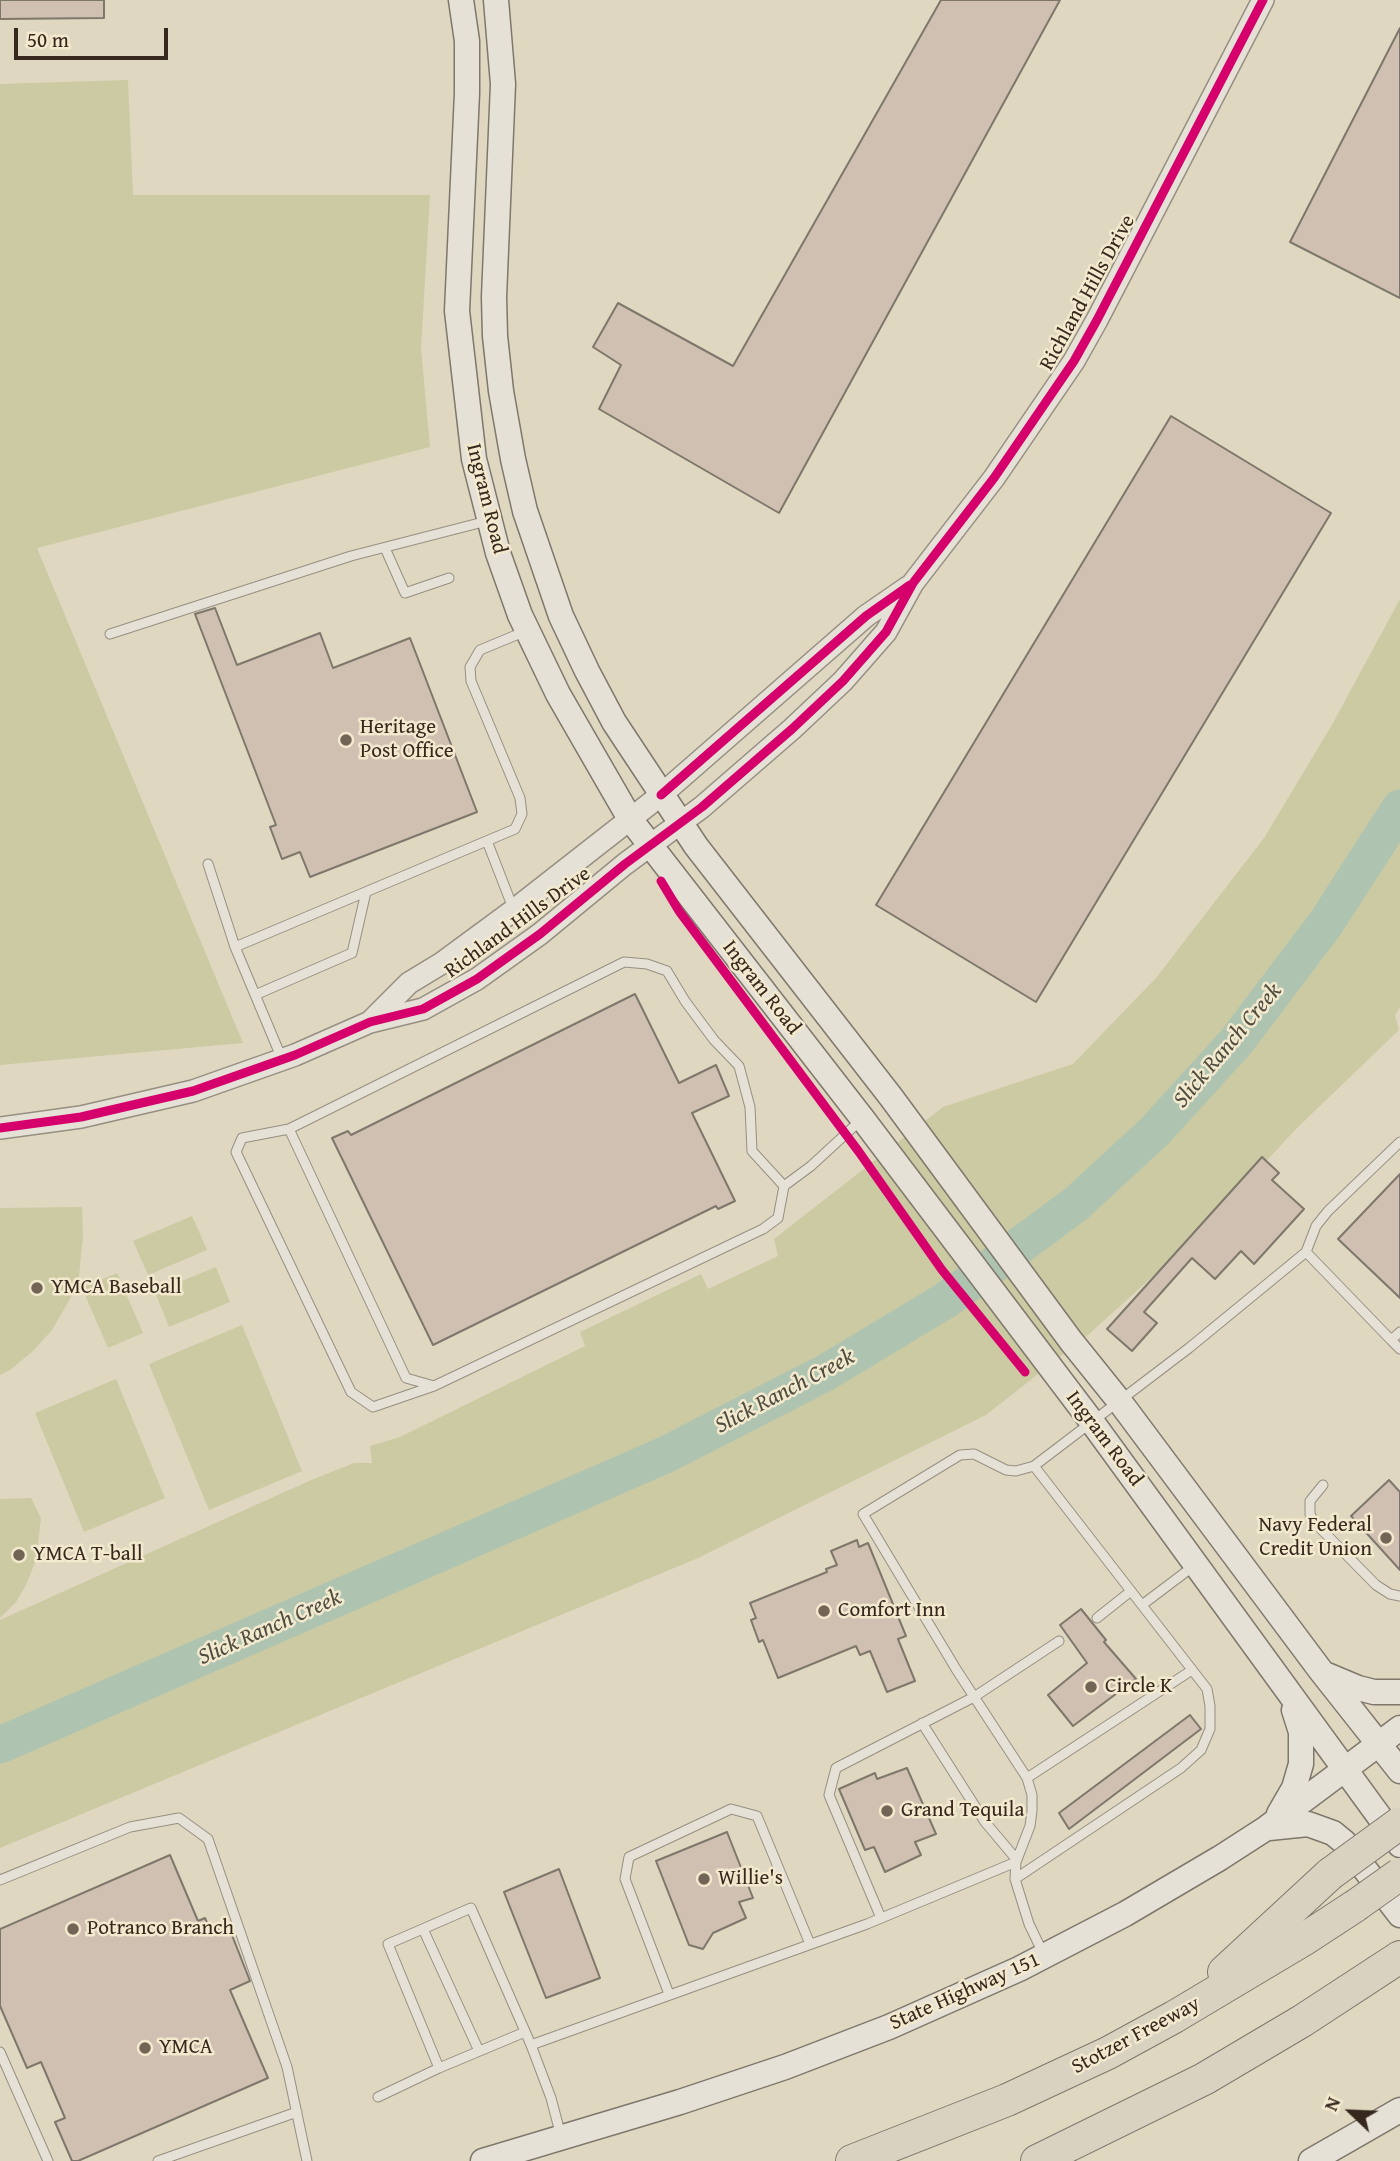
<!DOCTYPE html>
<style>
body{margin:0}
#map{position:relative;width:1400px;height:2161px;overflow:hidden;background:#e0d7c0;font-family:"Gentium Book Plus",serif}
canvas{display:block}
.north{position:absolute;left:1316px;top:2077px;width:70px;height:70px;-webkit-text-stroke:5px #f3e9ce;paint-order:stroke;rotate:293deg;font-size:19px;font-weight:700;line-height:28px;text-align:center;color:#36281d}
.north::after{content:'';display:block;margin:auto;width:24px;height:32px;background:#36281d;clip-path:polygon(50% 0,100% 100%,50% 72%,0 100%)}
.scale{position:absolute;left:14px;top:28px;width:154px;height:32px;box-sizing:border-box;border:4px solid #36281d;border-top:0;padding-left:9px;font-size:21px;line-height:24px;white-space:nowrap;color:#36281d;-webkit-text-stroke:5px #f3e9ce;paint-order:stroke}
</style>
<div id="map">
<canvas width="1400" height="2161"></canvas>
<div class="north">N</div>
<div class="scale">50 m</div>
</div>
<script>
const c = document.querySelector('canvas').getContext('2d');
c.lineJoin = 'round';
function paint(path, color) { c.fillStyle = color; c.fill(path, 'evenodd'); }
const poly = rows => new Path2D(rows.map(r => 'M' + r).join(''));
function trace(path, color, width, dash) { c.strokeStyle = color; c.lineWidth = width; c.lineCap = dash ? 'butt' : 'round'; c.setLineDash(dash || []); c.stroke(path); }
function write(font, color, halo, rows, align = 'center') {
  c.font = font + ' "Gentium Book Plus",serif'; c.lineWidth = 5; c.setLineDash([]); c.textBaseline = 'middle'; c.strokeStyle = halo; c.fillStyle = color; for (const [text, x, y, turn = 0] of rows) {
    c.save(); c.translate(x, y); c.rotate((+turn || 0) * Math.PI / 180); c.textAlign = isNaN(turn) ? turn : align; if (halo) c.strokeText(text, 0, 0); c.fillText(text, 0, 0); c.restore();
  }
}
const green = poly([
 [128,80,133,195,430,195,421,348,430,447,37,548,243,1043,0,1065,0,84],
 [1400,599,1400,1007,1395,1015,1399,1030,1296,1129,1194,1239,1089,1334,986,1415,698,1558,0,1848,0,1620,309,1481,354,1463,372,1463,370,1446,400,1437,585,1346,580,1332,701,1274,708,1289,778,1256,774,1239,943,1107,1073,1064,1156,978,1264,838,1333,723],
 [82,1207,83,1235,79,1276,70,1299,52,1330,33,1351,10,1370,0,1375,0,1208],
 [192,1216,207,1250,148,1275,133,1241],
 [216,1267,230,1302,169,1327,155,1292],
 [117,1273,143,1333,108,1348,82,1288],
 [242,1325,302,1471,209,1510,149,1364],
 [116,1379,165,1498,84,1532,35,1413],
 [31,1498,41,1518,36,1560,26,1585,16,1602,0,1618,0,1499]
]);
const river = poly([
 [0,1745,665,1455,825,1373,946,1300,1076,1204,1155,1131,1236,1042,1326,923,1400,808]
]);
const building = poly([
 [0,0,104,0,104,18,0,19,0,0],
 [941,0,1060,0,779,513,599,409,621,365,593,347,618,303,733,366,941,0],
 [1400,28,1400,298,1290,242,1400,28],
 [1171,416,1331,513,1036,1002,876,905,1171,416],
 [215,608,237,665,320,633,333,668,410,638,477,812,310,877,300,852,282,859,270,827,276,825,195,614,215,608],
 [635,994,679,1083,716,1065,729,1096,692,1113,735,1201,718,1209,716,1206,433,1345,332,1138,348,1131,351,1135,635,994],
 [1262,1157,1279,1173,1272,1180,1304,1209,1254,1264,1241,1251,1215,1279,1192,1258,1144,1312,1157,1323,1132,1351,1107,1329,1262,1157],
 [1400,1174,1400,1298,1338,1239,1400,1174],
 [1389,1480,1400,1492,1400,1570,1351,1516,1389,1480],
 [857,1540,859,1547,868,1543,906,1636,898,1639,915,1681,887,1692,870,1651,860,1655,856,1646,778,1678,763,1640,759,1642,751,1620,756,1618,750,1603,827,1572,826,1569,837,1565,831,1551,857,1540],
 [1081,1609,1106,1640,1104,1642,1136,1679,1073,1726,1048,1695,1087,1663,1060,1625,1081,1609],
 [1190,1715,1201,1729,1069,1829,1059,1813,1190,1715],
 [907,1768,936,1834,915,1842,921,1855,885,1872,874,1847,865,1850,839,1789,875,1773,877,1779,907,1768],
 [727,1832,753,1898,739,1902,746,1918,713,1933,703,1949,689,1945,656,1861,727,1832],
 [170,1855,198,1921,205,1918,211,1932,228,1925,250,1981,230,1990,268,2078,78,2161,72,2161,55,2122,65,2118,41,2062,27,2068,0,2006,0,1929,170,1855],
 [559,1869,600,1978,546,1998,504,1892,559,1869]
]);
const service = poly([
 [385,548,405,593,449,578],
 [110,634,351,556,487,521],
 [487,841,513,908],
 [208,864,235,947],
 [255,995,352,953,366,892],
 [282,1059,235,947,515,829,522,814,520,798,471,681,470,667,480,650,526,631],
 [289,1129,242,1138,236,1152,351,1392,373,1407,434,1386,763,1229,778,1218,784,1186,811,1166,862,1119],
 [1306,1252,1316,1226,1328,1211,1400,1142],
 [1391,1340,1400,1349],
 [434,1386,406,1378,289,1129,624,962,647,964,667,971,685,1001,714,1040,739,1066,750,1107,752,1151,784,1186],
 [1323,1485,1310,1501,1310,1514,1314,1522,1376,1585,1390,1594,1400,1596],
 [1142,1605,1195,1565],
 [1097,1618,1131,1591],
 [922,1723,985,1822,1017,1860],
 [1027,1778,1192,1670],
 [1015,1879,1181,1768,1201,1750,1210,1729,1210,1706,1207,1689,1034,1466],
 [0,1880,130,1827,179,1818,208,1839,287,2067,307,2161],
 [881,1918,829,1795,836,1768,974,1697,1059,1641],
 [423,1929,479,2051],
 [1044,1955,1029,1924,1015,1879,1016,1862,1030,1826,1032,1811,1032,1795,1027,1778,956,1669,863,1514,960,1455,974,1454,1006,1470,1016,1471,1034,1466,1189,1348,1306,1252,1391,1340,1400,1332],
 [669,1994,625,1879,629,1857,731,1809,757,1816,810,1944],
 [525,2032,439,2068,388,1944,471,1908,531,2045],
 [0,2052,48,2161],
 [378,2097,439,2068],
 [561,2136,551,2098,531,2045,867,1924,1016,1862],
 [158,2161,297,2112]
]);
const tertiary = poly([
 [371,1021,409,983,442,963,514,910,661,795,866,616,908,587],
 [0,1128,81,1117,193,1091,295,1055,370,1022,423,1009,477,979,540,934,625,864,702,807,792,729,843,681,886,632,913,583,994,478,1074,361,1097,320,1263,0]
]);
const secondary = poly([
 [461,0,467,41,467,93,457,311,474,459,498,553,520,615,558,694,630,819,862,1118,1092,1422,1400,1845],
 [496,0,503,84,494,297,495,336,501,391,513,459,525,511,561,616,587,671,614,722,696,846,891,1097,1071,1341,1120,1402,1321,1671,1400,1771],
 [1327,1675,1358,1688,1374,1692,1400,1692],
 [1279,1814,1294,1788,1301,1764,1301,1732,1294,1710],
 [1269,1828,1308,1824,1333,1833,1344,1842,1400,1915],
 [483,2161,680,2102,785,2067,889,2027,1019,1969,1125,1914,1220,1858,1265,1829,1400,1728],
 [1311,2161,1400,2110]
]);
const motorway = poly([
 [1224,1972,1330,1874],
 [852,2161,1007,2100,1108,2053,1174,2017,1303,1940,1355,1906],
 [1037,2161,1204,2079,1302,2021,1400,1957]
]);
const motorwayBridge = poly([
 [1330,1874,1400,1823],
 [1355,1906,1400,1874]
]);
const cycleway = poly([
 [661,795,866,616,910,585],
 [661,881,679,911,859,1152,942,1270,1025,1372],
 [0,1128,81,1117,193,1091,295,1055,370,1022,423,1009,477,979,540,934,625,864,702,807,792,729,843,681,886,632,913,583,994,478,1074,361,1097,320,1263,0]
]);
const markers = [
 [346,740,7,"#726556"],
 [37,1288,7,"#726556"],
 [1386,1538,7,"#726556"],
 [19,1555,7,"#726556"],
 [824,1611,7,"#726556"],
 [1091,1687,7,"#726556"],
 [887,1811,7,"#726556"],
 [704,1879,7,"#726556"],
 [73,1929,7,"#726556"],
 [145,2048,7,"#726556"]
];
const streetNames = [
 ["Richland Hills Drive",1088,293,-61],
 ["Ingram Road",486,499,76],
 ["Richland Hills Drive",518,923,-36],
 ["Ingram Road",761,988,52],
 ["Ingram Road",1104,1439,53],
 ["State Highway 151",965,1992,-24],
 ["Stotzer Freeway",1136,2036,-28]
];
const poiNames = [
 ["Heritage",360,728],
 ["Post Office",360,752],
 ["YMCA Baseball",51,1288],
 ["Navy Federal",1372,1526,"right"],
 ["Credit Union",1372,1550,"right"],
 ["YMCA T-ball",33,1555],
 ["Comfort Inn",838,1611],
 ["Circle K",1105,1687],
 ["Grand Tequila",901,1811],
 ["Willie's",718,1879],
 ["Potranco Branch",87,1929],
 ["YMCA",159,2048]
];
const waterNames = [
 ["Slick Ranch Creek",1228,1046,-50],
 ["Slick Ranch Creek",785,1392,-28],
 ["Slick Ranch Creek",270,1628,-24]
];
paint(green, '#cbcaa3');
trace(river, '#afc4b0', 37);
paint(building, '#d0c0b1');
trace(building, '#7e776b', 2);
trace(service, '#968f81', 11);
trace(tertiary, '#968f81', 24);
trace(secondary, '#7e776b', 27);
trace(motorway, '#7e776b', 34);
trace(service, '#e6e1d6', 9);
trace(tertiary, '#e6e1d6', 21);
trace(secondary, '#e6e1d6', 24);
trace(motorway, '#dad2c1', 32);
trace(motorwayBridge, '#7e776b', 34, []);
trace(motorwayBridge, '#dad2c1', 32);
trace(cycleway, '#d6006c', 9);
for (const [x, y, r, color] of markers) { const dot = new Path2D(); dot.arc(x, y, r, 0, 2 * Math.PI); c.fillStyle = color; c.fill(dot); trace(dot, '#f3e9ce', 2.5); }
write('21px', '#36281d', '#f3e9ce', streetNames);
write('21px', '#36281d', '#f3e9ce', poiNames, 'left');
write('italic 23px', '#4f4d40', '#f3e9ce', waterNames);
</script>
